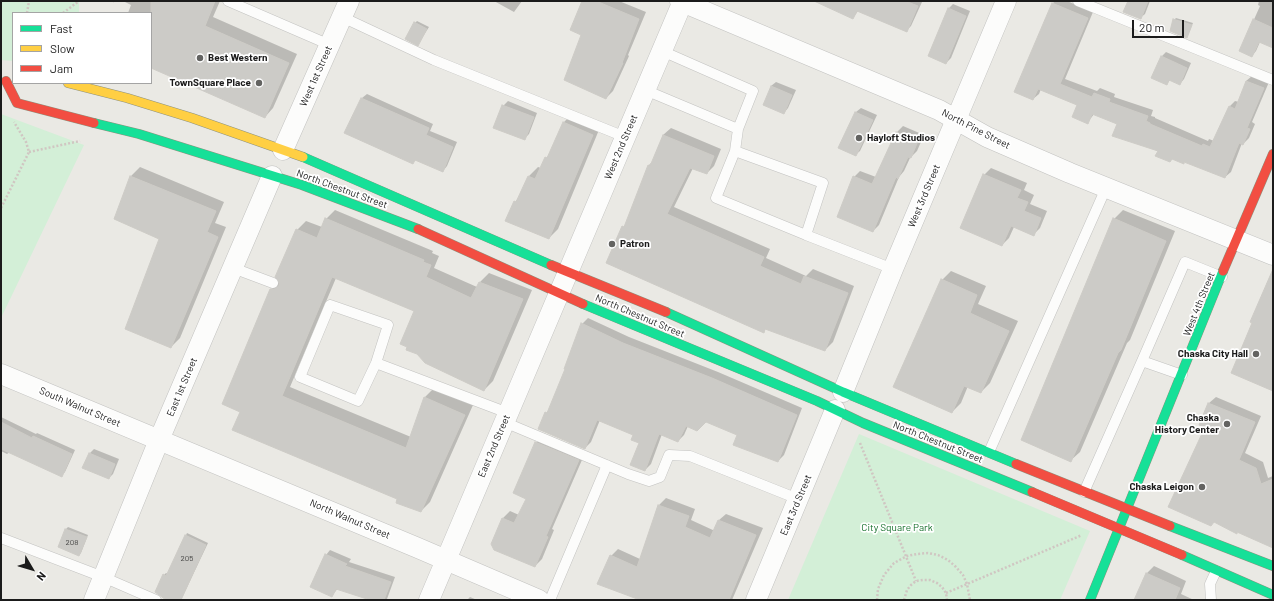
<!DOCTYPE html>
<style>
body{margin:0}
#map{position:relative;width:1274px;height:601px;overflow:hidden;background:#eae9e4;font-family:Barlow,sans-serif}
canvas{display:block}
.frame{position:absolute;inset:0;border:2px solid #1b1b1b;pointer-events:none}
.legend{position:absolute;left:12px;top:12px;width:140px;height:72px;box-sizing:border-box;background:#fff;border:1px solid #a4a4a4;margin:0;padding:5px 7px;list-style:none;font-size:12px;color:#1b1b1b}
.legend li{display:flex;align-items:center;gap:8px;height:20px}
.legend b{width:20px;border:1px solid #a4a4a4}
.north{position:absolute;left:12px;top:549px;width:40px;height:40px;-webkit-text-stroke:3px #fff;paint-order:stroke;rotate:128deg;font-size:11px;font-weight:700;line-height:16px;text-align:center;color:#1b1b1b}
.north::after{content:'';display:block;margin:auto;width:14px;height:18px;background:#1b1b1b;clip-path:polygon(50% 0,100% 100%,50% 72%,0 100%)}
.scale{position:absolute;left:1132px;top:20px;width:52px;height:18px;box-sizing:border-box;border:2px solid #1b1b1b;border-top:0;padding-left:5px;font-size:12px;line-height:14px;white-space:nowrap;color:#1b1b1b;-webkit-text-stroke:3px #fff;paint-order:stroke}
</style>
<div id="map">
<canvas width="1274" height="601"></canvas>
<div class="frame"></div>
<ul class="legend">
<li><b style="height:5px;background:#16e098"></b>Fast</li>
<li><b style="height:5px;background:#ffcf43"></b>Slow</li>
<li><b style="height:5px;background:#f24e42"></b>Jam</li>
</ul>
<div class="north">N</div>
<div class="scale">20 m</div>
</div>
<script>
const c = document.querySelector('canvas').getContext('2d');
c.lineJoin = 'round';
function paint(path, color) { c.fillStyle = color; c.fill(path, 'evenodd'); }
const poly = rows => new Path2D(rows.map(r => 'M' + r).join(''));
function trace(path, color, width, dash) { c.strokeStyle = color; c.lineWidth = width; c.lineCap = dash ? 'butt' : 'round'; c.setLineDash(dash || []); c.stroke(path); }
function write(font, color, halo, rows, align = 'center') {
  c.font = font + ' Barlow,sans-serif'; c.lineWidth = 3.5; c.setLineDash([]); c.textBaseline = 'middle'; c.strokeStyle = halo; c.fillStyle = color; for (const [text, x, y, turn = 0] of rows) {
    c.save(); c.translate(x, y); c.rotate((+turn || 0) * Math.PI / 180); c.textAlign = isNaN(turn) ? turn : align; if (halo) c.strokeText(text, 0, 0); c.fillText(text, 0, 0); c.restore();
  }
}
const park = poly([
 [1,1,79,1,79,13,13,13,13,61,1,60],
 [1,114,84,145,1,318],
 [859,434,1090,531,1060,600,788,600]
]);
const shadow = poly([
 [123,1,220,1,213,17,297,54,273,108,265,117,151,66,151,13,128,13,131,5],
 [494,1,522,1,514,12],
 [584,1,619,1,646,12,628,55,629,56,613,91,606,98,582,35],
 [815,1,920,1,922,2,911,26,906,31,858,11,853,18],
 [1055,1,1067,1,1093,12,1065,79,1097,91,1100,88,1115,94,1114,97,1153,110,1151,116,1155,117,1155,118,1208,141,1209,139,1214,141,1230,106,1235,101,1239,102,1246,81,1252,76,1269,82,1252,122,1255,124,1249,138,1243,144,1242,143,1231,172,1225,177,1185,161,1183,163,1173,158,1170,161,1159,150,1118,123,1094,114,1088,122,1078,105,1041,89,1039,94,1033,99,1015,92,1053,3],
 [1129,1,1150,1,1145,14,1140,18],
 [1259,1,1273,1,1273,47,1260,42,1256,51,1252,56,1240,51,1260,6,1258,5],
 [953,4,970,11,951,58,946,63,948,9],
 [1176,18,1193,23,1187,37,1174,20],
 [417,21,429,27,418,44,415,23],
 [1166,52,1191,63,1184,79,1180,84,1170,80,1167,84,1161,57],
 [776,82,796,90,788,108,784,113,771,86],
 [367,94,433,124,430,131,457,142,447,166,443,171,416,160,413,162,346,133,362,98],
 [508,101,537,113,529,134,524,139,503,106],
 [861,108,877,115,860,151,855,155,840,148,856,112],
 [573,113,601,125,558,229,549,238,515,202,520,196,529,176,538,167,541,168,546,158,551,153,564,122],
 [903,126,924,135,917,151,910,158,904,171,899,177,879,225,873,231,854,177,860,171,876,177,897,132],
 [671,128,721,149,714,166,707,173,693,168,674,207,770,249,766,258,806,276,813,269,854,286,833,342,825,350,766,328,763,331,623,227,626,225,649,165,653,161,663,135],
 [140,167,224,202,215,223,226,227,180,338,171,347,160,238,115,219,131,176],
 [991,168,1027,183,1024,190,1034,195,1030,204,1047,211,1040,228,1033,235,1014,227,1009,238,1002,245,984,175],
 [335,210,433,251,432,253,439,256,434,268,477,287,480,282,489,273,532,290,493,381,484,390,415,311,336,278,290,387,411,437,425,397,434,388,473,405,430,502,421,511,241,411,271,290,280,281,297,230,306,221,322,227,326,219],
 [1123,210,1175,231,1130,340,1127,343,1080,452,1070,461,1114,219],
 [951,271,986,286,978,304,1018,321,990,383,981,392,968,386,961,403,952,412,942,280],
 [588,318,629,337,718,372,802,408,784,455,778,461,739,435,706,421,688,426,684,435,678,441,662,434,651,464,645,470,640,443,634,434,600,420,591,442,585,448,546,413,549,410,567,369,582,324],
 [1216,397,1261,416,1245,453,1263,462,1268,478,1273,476,1273,546,1206,427,1200,424,1209,403],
 [1,417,36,434,37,433,75,450,65,472,61,476,10,452,7,454,1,451],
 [543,436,585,453,552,529,554,530,542,559,535,566,492,544,503,518,510,511,519,515,527,498,536,443],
 [94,449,119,459,113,474,109,478,90,453],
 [666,498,695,509,691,520,715,531,719,520,726,514,763,528,732,600,642,600,611,556,618,549,640,559,659,505],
 [68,527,88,535,81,553,79,555,66,529],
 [187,533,208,543,181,600,169,600,164,575,166,573,168,574],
 [330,550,351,559,349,562,395,577,387,599,386,600,373,600,338,588,332,596,326,555],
 [1154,566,1186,581,1181,594,1194,600,1135,600,1147,573],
 [470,597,477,600,467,600]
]);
const building = poly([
 [151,1,215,1,205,26,289,63,265,118,151,68,151,1],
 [582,1,596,1,639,19,622,63,623,63,606,99,564,80,581,35,570,30,582,1],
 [814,1,905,1,918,6,907,32,857,11,853,19,814,1],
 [1128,1,1148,1,1141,19,1123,12,1128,1],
 [1052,3,1088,18,1060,84,1092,97,1094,93,1110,99,1109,102,1148,116,1146,121,1150,123,1150,124,1202,146,1203,144,1210,147,1229,106,1235,109,1246,81,1264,88,1247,128,1250,129,1243,145,1239,143,1225,178,1184,162,1184,164,1172,159,1170,162,1155,156,1158,151,1112,136,1117,124,1092,114,1088,124,1072,117,1077,105,1038,89,1033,100,1014,92,1052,3],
 [948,8,966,16,946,64,928,56,948,8],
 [1173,19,1192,25,1187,38,1170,31,1173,19],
 [1253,19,1273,28,1273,48,1259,42,1252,57,1239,51,1253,19],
 [414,22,427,29,418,46,405,39,414,22],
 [1161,56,1187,68,1180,85,1169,80,1167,85,1151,78,1161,56],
 [771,86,792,95,784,114,763,105,771,86],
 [361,98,429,128,426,135,453,147,443,172,415,160,413,164,344,133,361,98],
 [502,105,534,117,525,140,493,128,502,105],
 [855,112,873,120,856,156,838,148,855,112],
 [563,122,593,135,549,239,505,221,514,201,516,202,528,176,535,179,545,157,547,158,563,122],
 [896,132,918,141,911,158,908,157,898,179,896,177,873,232,837,217,853,176,872,184,896,132],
 [663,135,714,156,707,174,690,168,667,214,764,257,760,266,801,284,804,276,848,293,825,351,765,329,764,333,606,263,622,226,624,227,648,165,650,166,663,135],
 [983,174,1021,190,1017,198,1028,202,1024,211,1041,218,1034,236,1011,226,1002,246,960,228,983,174],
 [130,176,216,211,207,232,218,237,171,348,125,329,159,239,114,219,130,176],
 [325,218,424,260,423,262,431,265,426,277,471,298,479,282,523,299,484,391,425,363,417,354,406,350,407,347,400,344,414,311,332,277,282,396,406,448,424,397,465,415,421,512,396,503,397,499,232,430,240,412,222,404,270,289,274,289,279,286,279,282,275,277,296,229,317,238,325,218],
 [1113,218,1166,241,1121,350,1118,353,1071,462,1021,440,1113,218],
 [1273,269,1273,391,1231,373,1252,323,1250,322,1273,269],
 [941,279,977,295,970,313,1009,331,981,393,964,386,952,413,893,387,941,279],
 [581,323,623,343,712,378,797,415,778,462,733,445,737,435,706,422,697,431,686,426,678,442,659,434,645,471,630,465,639,443,631,440,633,435,597,420,585,449,538,429,545,412,547,413,565,369,564,369,581,323],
 [1208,403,1255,422,1239,460,1256,468,1261,484,1273,479,1273,548,1237,532,1237,534,1214,522,1211,526,1168,507,1205,427,1199,425,1208,403],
 [1,422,32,438,33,436,72,454,62,477,1,449,1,422],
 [535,442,579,460,546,536,548,537,535,567,494,550,491,544,502,518,514,523,526,499,513,493,535,442],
 [89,453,115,464,109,479,82,468,89,453],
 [658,505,689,516,685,527,710,538,718,520,756,535,729,600,640,600,597,584,610,555,637,567,658,505],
 [65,529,87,537,79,556,58,547,65,529],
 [185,535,206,545,181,600,166,600,155,592,163,574,166,576,185,535],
 [325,554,347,564,345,566,391,582,384,600,370,600,336,589,332,597,310,587,325,554],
 [1146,573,1180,588,1175,600,1134,600,1146,573]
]);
const path = poly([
 [113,1,114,1],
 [27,13,29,1],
 [63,13,79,1],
 [29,152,80,141],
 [1,208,29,152,26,142,14,122],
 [860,443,916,581],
 [946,593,1082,535],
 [877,600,878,589,884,575,894,563,907,556,917,554,928,553,938,555,948,560,956,567,963,575,967,584,970,600],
 [904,600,907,590,911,585,916,581,923,580,930,580,937,583,942,587,946,593,947,600]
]);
const lane = poly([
 [228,1,330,45],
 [1078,1,1273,80],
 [342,17,434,60,625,137],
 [645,90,738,129,753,91,662,51],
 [735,151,823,183,806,235,716,198,735,151],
 [735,151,738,129],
 [806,235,893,269],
 [233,268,273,283],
 [330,305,388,325,376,363,358,401,300,377,330,305],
 [1142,361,1182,375],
 [376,363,508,413],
 [504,422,628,474,649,481,660,477,669,455,690,456,798,499],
 [989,452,1106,188],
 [1084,492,1142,361,1185,262,1222,277],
 [1,538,103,577,156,600],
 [550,600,607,465],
 [1211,600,1210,584,1216,571]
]);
const street = poly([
 [680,1,939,110,987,137,1070,173,1273,255],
 [283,150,349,1],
 [1,374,418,548,539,600],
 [843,392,893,269,1006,1],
 [94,600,159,440,272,176],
 [429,600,683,1],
 [756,600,835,410]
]);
const fast = poly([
 [94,123,139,134,302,185,418,229],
 [303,157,551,265],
 [583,304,817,401,863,423,1032,492],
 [666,312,843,392,1016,464],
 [1170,526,1273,566],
 [1182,555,1273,595],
 [1090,600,1223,271]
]);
const slow = poly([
 [68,83,127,98,192,118,303,157]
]);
const jam = poly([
 [6,81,17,103,94,123],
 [418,229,583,304],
 [551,265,666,312],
 [1223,271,1273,154],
 [1016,464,1170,526],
 [1032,492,1182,555]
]);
const markers = [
 [200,58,4,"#636361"],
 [259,83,4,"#636361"],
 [859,138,4,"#636361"],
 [612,244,4,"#636361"],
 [1256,354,4,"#636361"],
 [1227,424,4,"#636361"],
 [1202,487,4,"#636361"]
];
const numberNames = [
 ["208",72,542],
 ["205",187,558]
];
const poiNames = [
 ["Best Western",208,58,"left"],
 ["TownSquare Place",251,83],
 ["Hayloft Studios",867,138,"left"],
 ["Patron",620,244,"left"],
 ["Chaska City Hall",1248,354],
 ["Chaska",1219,418],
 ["History Center",1219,430],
 ["Chaska Leigon",1194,487]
];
const streetNames = [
 ["West 1st Street",316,76,-66],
 ["North Pine Street",976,129,27],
 ["West 2nd Street",621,147,-67],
 ["North Chestnut Street",342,189,20],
 ["West 3rd Street",924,196,-67],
 ["West 4th Street",1199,304,-68],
 ["North Chestnut Street",640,316,23],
 ["East 1st Street",182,387,-67],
 ["South Walnut Street",80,407,23],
 ["North Chestnut Street",938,442,22],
 ["East 2nd Street",494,446,-67],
 ["East 3rd Street",796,505,-67],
 ["North Walnut Street",350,519,23]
];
const parkNames = [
 ["City Square Park",897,528]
];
paint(park, '#d3efd7');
paint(shadow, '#0003');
paint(building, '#cccbc7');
trace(building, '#cdcbc6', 1);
trace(lane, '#c2c2c0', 11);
trace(street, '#c2c2c0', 21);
trace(fast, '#8e927e', 10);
trace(slow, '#8e927e', 10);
trace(jam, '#8e927e', 10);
trace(path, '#d0c6c2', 2.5, [2, 2]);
trace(lane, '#fcfcfb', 10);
trace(street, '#fcfcfb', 20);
trace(fast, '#16e098', 9);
trace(slow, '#ffcf43', 9);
trace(jam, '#f24e42', 9);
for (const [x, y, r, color] of markers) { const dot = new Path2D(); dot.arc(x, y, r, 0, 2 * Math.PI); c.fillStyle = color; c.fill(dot); trace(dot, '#fff', 1.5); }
write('8px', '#474746', null, numberNames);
write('bold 10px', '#1b1b1b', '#fff', poiNames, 'right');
write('10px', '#1b1b1b', '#fff', streetNames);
write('10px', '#146f2a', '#fff', parkNames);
</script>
